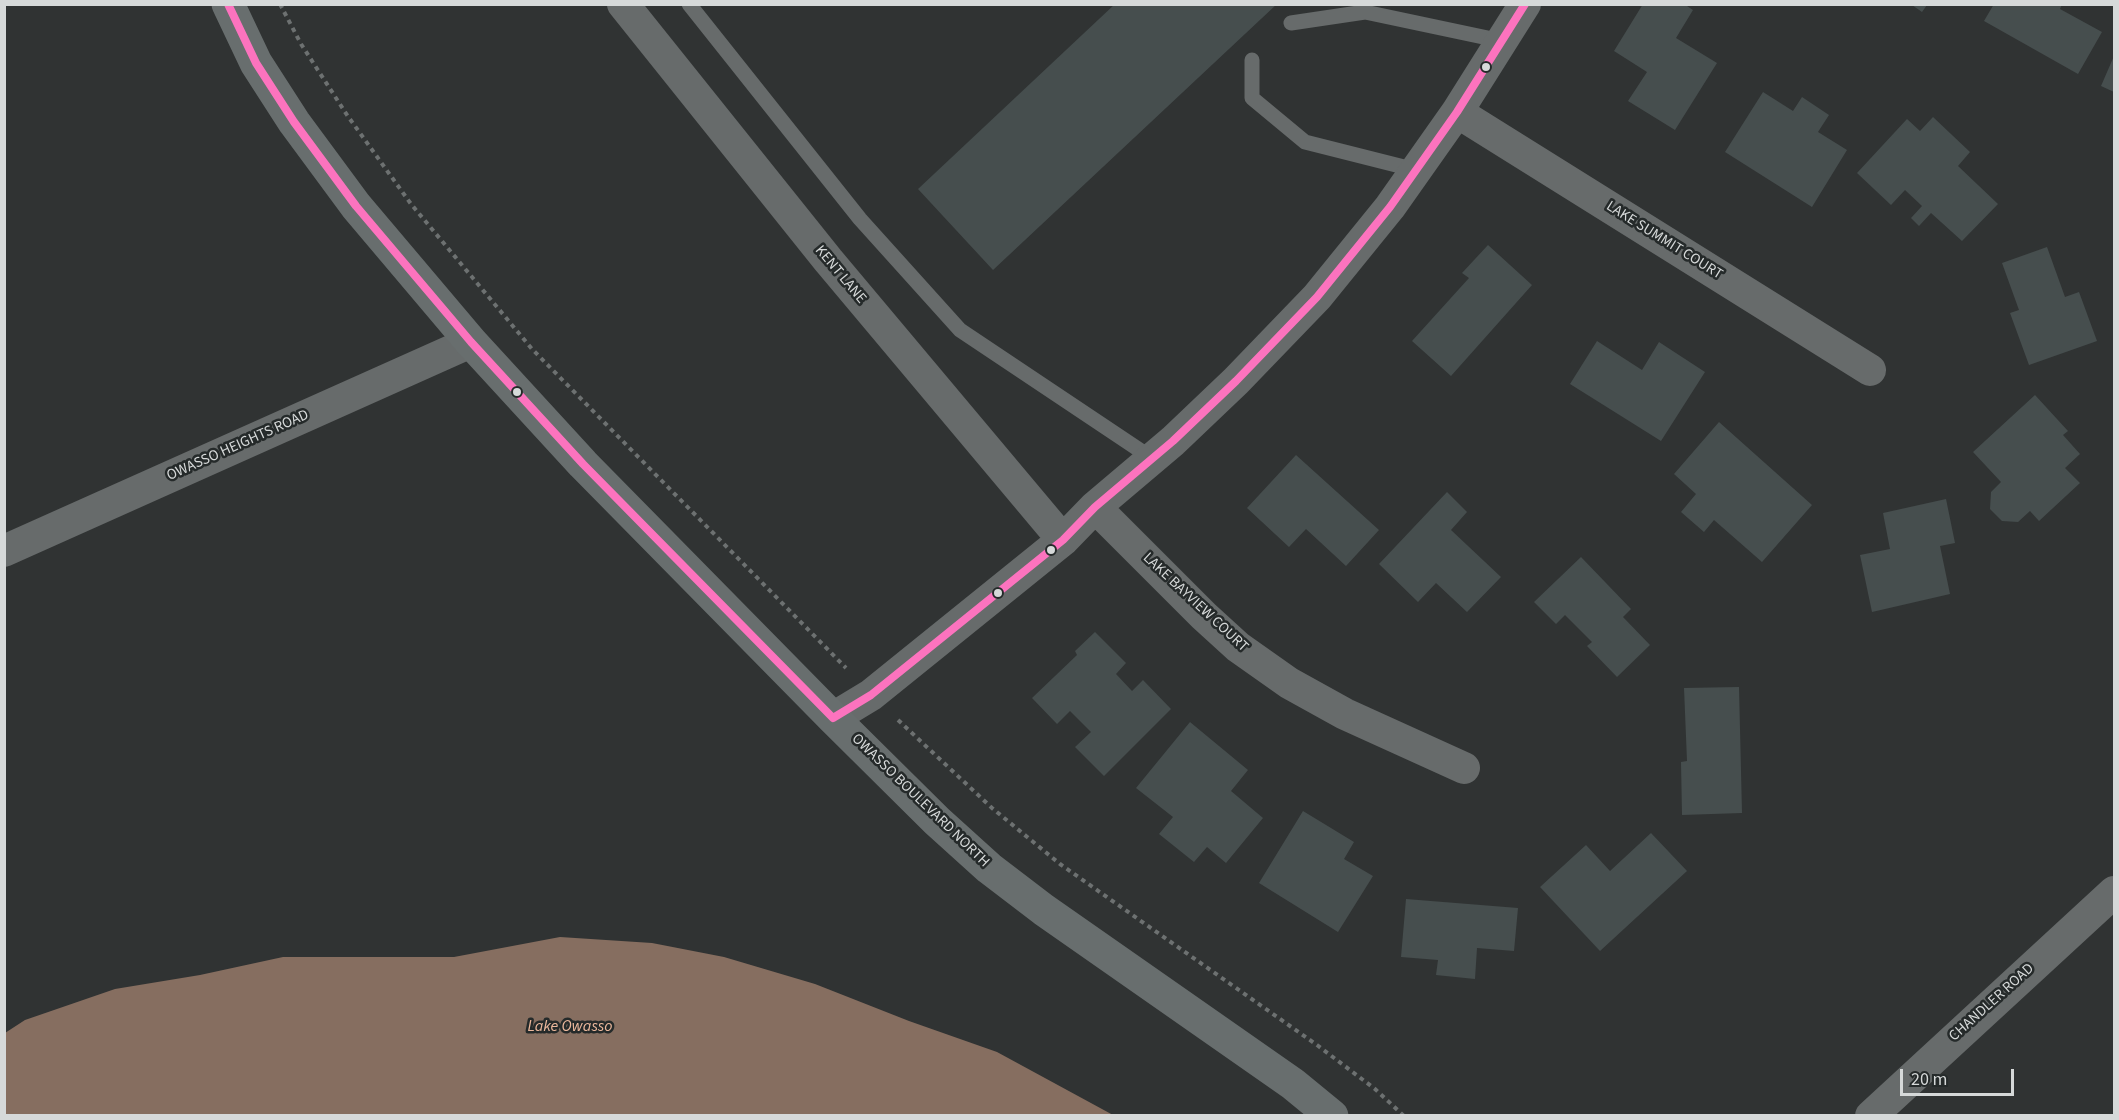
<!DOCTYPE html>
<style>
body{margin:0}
#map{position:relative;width:2119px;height:1120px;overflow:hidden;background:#303333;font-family:"Source Sans 3",sans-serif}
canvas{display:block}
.frame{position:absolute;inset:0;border:6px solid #d6d9d9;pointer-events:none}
.scale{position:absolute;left:1900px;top:1069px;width:114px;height:27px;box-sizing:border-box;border:3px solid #d6d9d9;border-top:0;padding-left:8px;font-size:18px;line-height:21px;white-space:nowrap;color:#d6d9d9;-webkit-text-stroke:4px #252a2a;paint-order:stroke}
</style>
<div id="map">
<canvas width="2119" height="1120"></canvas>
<div class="frame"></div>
<div class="scale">20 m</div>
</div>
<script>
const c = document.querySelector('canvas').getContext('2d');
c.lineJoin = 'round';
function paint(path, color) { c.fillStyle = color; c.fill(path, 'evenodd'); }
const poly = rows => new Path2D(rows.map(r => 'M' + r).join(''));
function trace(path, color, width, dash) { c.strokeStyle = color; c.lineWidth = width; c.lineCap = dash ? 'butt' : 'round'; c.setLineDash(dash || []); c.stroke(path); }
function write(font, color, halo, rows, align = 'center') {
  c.font = font + ' "Source Sans 3",sans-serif'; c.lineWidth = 5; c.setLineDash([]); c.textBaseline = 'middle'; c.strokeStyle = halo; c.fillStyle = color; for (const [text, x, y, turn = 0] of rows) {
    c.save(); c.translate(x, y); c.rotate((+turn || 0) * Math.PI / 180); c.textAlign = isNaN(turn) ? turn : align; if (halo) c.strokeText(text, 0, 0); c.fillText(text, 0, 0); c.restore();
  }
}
const water = poly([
 [560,937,652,943,724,957,815,984,909,1021,997,1052,1113,1115,5,1115,5,1033,25,1020,115,989,200,975,283,957,454,957]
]);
const building = poly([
 [1115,4,1277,4,993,270,918,189],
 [1643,4,1684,4,1693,10,1676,38,1717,63,1675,130,1628,101,1647,72,1614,51],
 [1994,4,2062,4,2060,9,2102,32,2078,74,1984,21],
 [1912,5,1927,5,1922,12],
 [2114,56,2114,92,2101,86],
 [1763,92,1793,111,1802,97,1829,115,1818,132,1847,150,1812,207,1725,152],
 [1933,117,1970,152,1958,166,1998,204,1962,241,1931,213,1919,226,1911,218,1922,206,1905,190,1891,205,1857,173,1907,119,1920,131],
 [1488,245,1532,285,1451,376,1412,341,1469,278,1462,273],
 [2047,247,2065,297,2079,292,2097,341,2029,365,2010,313,2019,310,2002,263],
 [1597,341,1642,370,1659,342,1705,372,1661,441,1570,384],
 [2035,395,2068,431,2063,435,2080,454,2065,468,2080,483,2039,521,2030,511,2018,522,2002,521,1990,509,1991,492,2001,482,1973,452],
 [1719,422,1812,505,1762,562,1714,520,1704,532,1681,512,1696,494,1674,474],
 [1296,455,1379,530,1346,566,1306,529,1289,547,1247,508],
 [1447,492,1467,512,1451,530,1501,577,1467,612,1436,583,1418,602,1379,564],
 [1946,499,1955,543,1940,546,1950,594,1872,612,1860,555,1890,549,1883,513],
 [1581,557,1631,609,1623,617,1650,645,1617,677,1587,646,1592,642,1565,615,1556,624,1534,602],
 [1095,632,1126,663,1116,674,1132,691,1143,680,1171,709,1104,776,1075,747,1091,732,1070,711,1057,724,1032,698,1077,655,1075,651],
 [1739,687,1742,813,1682,815,1681,762,1687,761,1684,688],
 [1190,722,1248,770,1231,791,1263,818,1226,863,1207,847,1194,862,1159,834,1173,817,1136,788],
 [1303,811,1354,842,1344,859,1373,876,1338,932,1259,883],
 [1651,833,1687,871,1600,951,1540,887,1586,845,1610,871],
 [1406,899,1518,908,1514,951,1477,948,1475,979,1436,975,1438,960,1401,957]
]);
const path = poly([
 [280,4,301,44,347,115,411,204,487,295,532,349,846,668],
 [898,720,992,808,1060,864,1317,1045,1375,1089,1404,1116]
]);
const lane = poly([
 [689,4,860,219,960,330,1153,459],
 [1291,23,1365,12,1502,41],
 [1252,60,1252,98,1305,142,1416,170]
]);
const street = poly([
 [623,4,828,260,1063,540],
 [1457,112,1870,370],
 [1095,507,1204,616,1238,647,1289,683,1345,714,1464,768],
 [4,551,471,342],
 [833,718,871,695,1063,540,1095,507,1173,441,1236,381,1317,297,1390,207,1457,112,1525,4],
 [1871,1116,2114,892]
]);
const secondary = poly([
 [228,4,256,63,294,122,356,206,471,342,583,464,833,718,937,821,989,868,1044,910,1293,1084,1332,1116]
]);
const bus1 = poly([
 [228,4,256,63,294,122,356,206,471,342,583,464,833,718],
 [833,718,871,695,1063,540,1095,507,1173,441,1236,381,1317,297,1390,207,1457,112,1525,4]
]);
const markers = [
 [1486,67,5,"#d6d9d9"],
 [517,392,5,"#d6d9d9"],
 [1051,550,5,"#d6d9d9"],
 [998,593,5,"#d6d9d9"]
];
const streetNames = [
 ["LAKE SUMMIT COURT",1664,241,32],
 ["KENT LANE",840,275,50],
 ["OWASSO HEIGHTS ROAD",238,446,-24],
 ["LAKE BAYVIEW COURT",1195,603,43],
 ["OWASSO BOULEVARD NORTH",920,801,44],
 ["CHANDLER ROAD",1992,1003,-42]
];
const waterNames = [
 ["Lake Owasso",570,1027]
];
paint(water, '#866e60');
paint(building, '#464e4e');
trace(path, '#6d7171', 4, [4.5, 4.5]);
trace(lane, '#676b6b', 15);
trace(street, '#676b6b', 32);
trace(secondary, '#686e6e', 33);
trace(bus1, '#fc73be', 8);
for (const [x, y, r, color] of markers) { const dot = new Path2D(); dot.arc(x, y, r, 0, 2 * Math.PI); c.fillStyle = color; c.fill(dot); trace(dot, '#252a2a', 2); }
write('15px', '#d6d9d9', '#252a2a', streetNames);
write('italic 16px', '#ecb89c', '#252a2a', waterNames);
</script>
